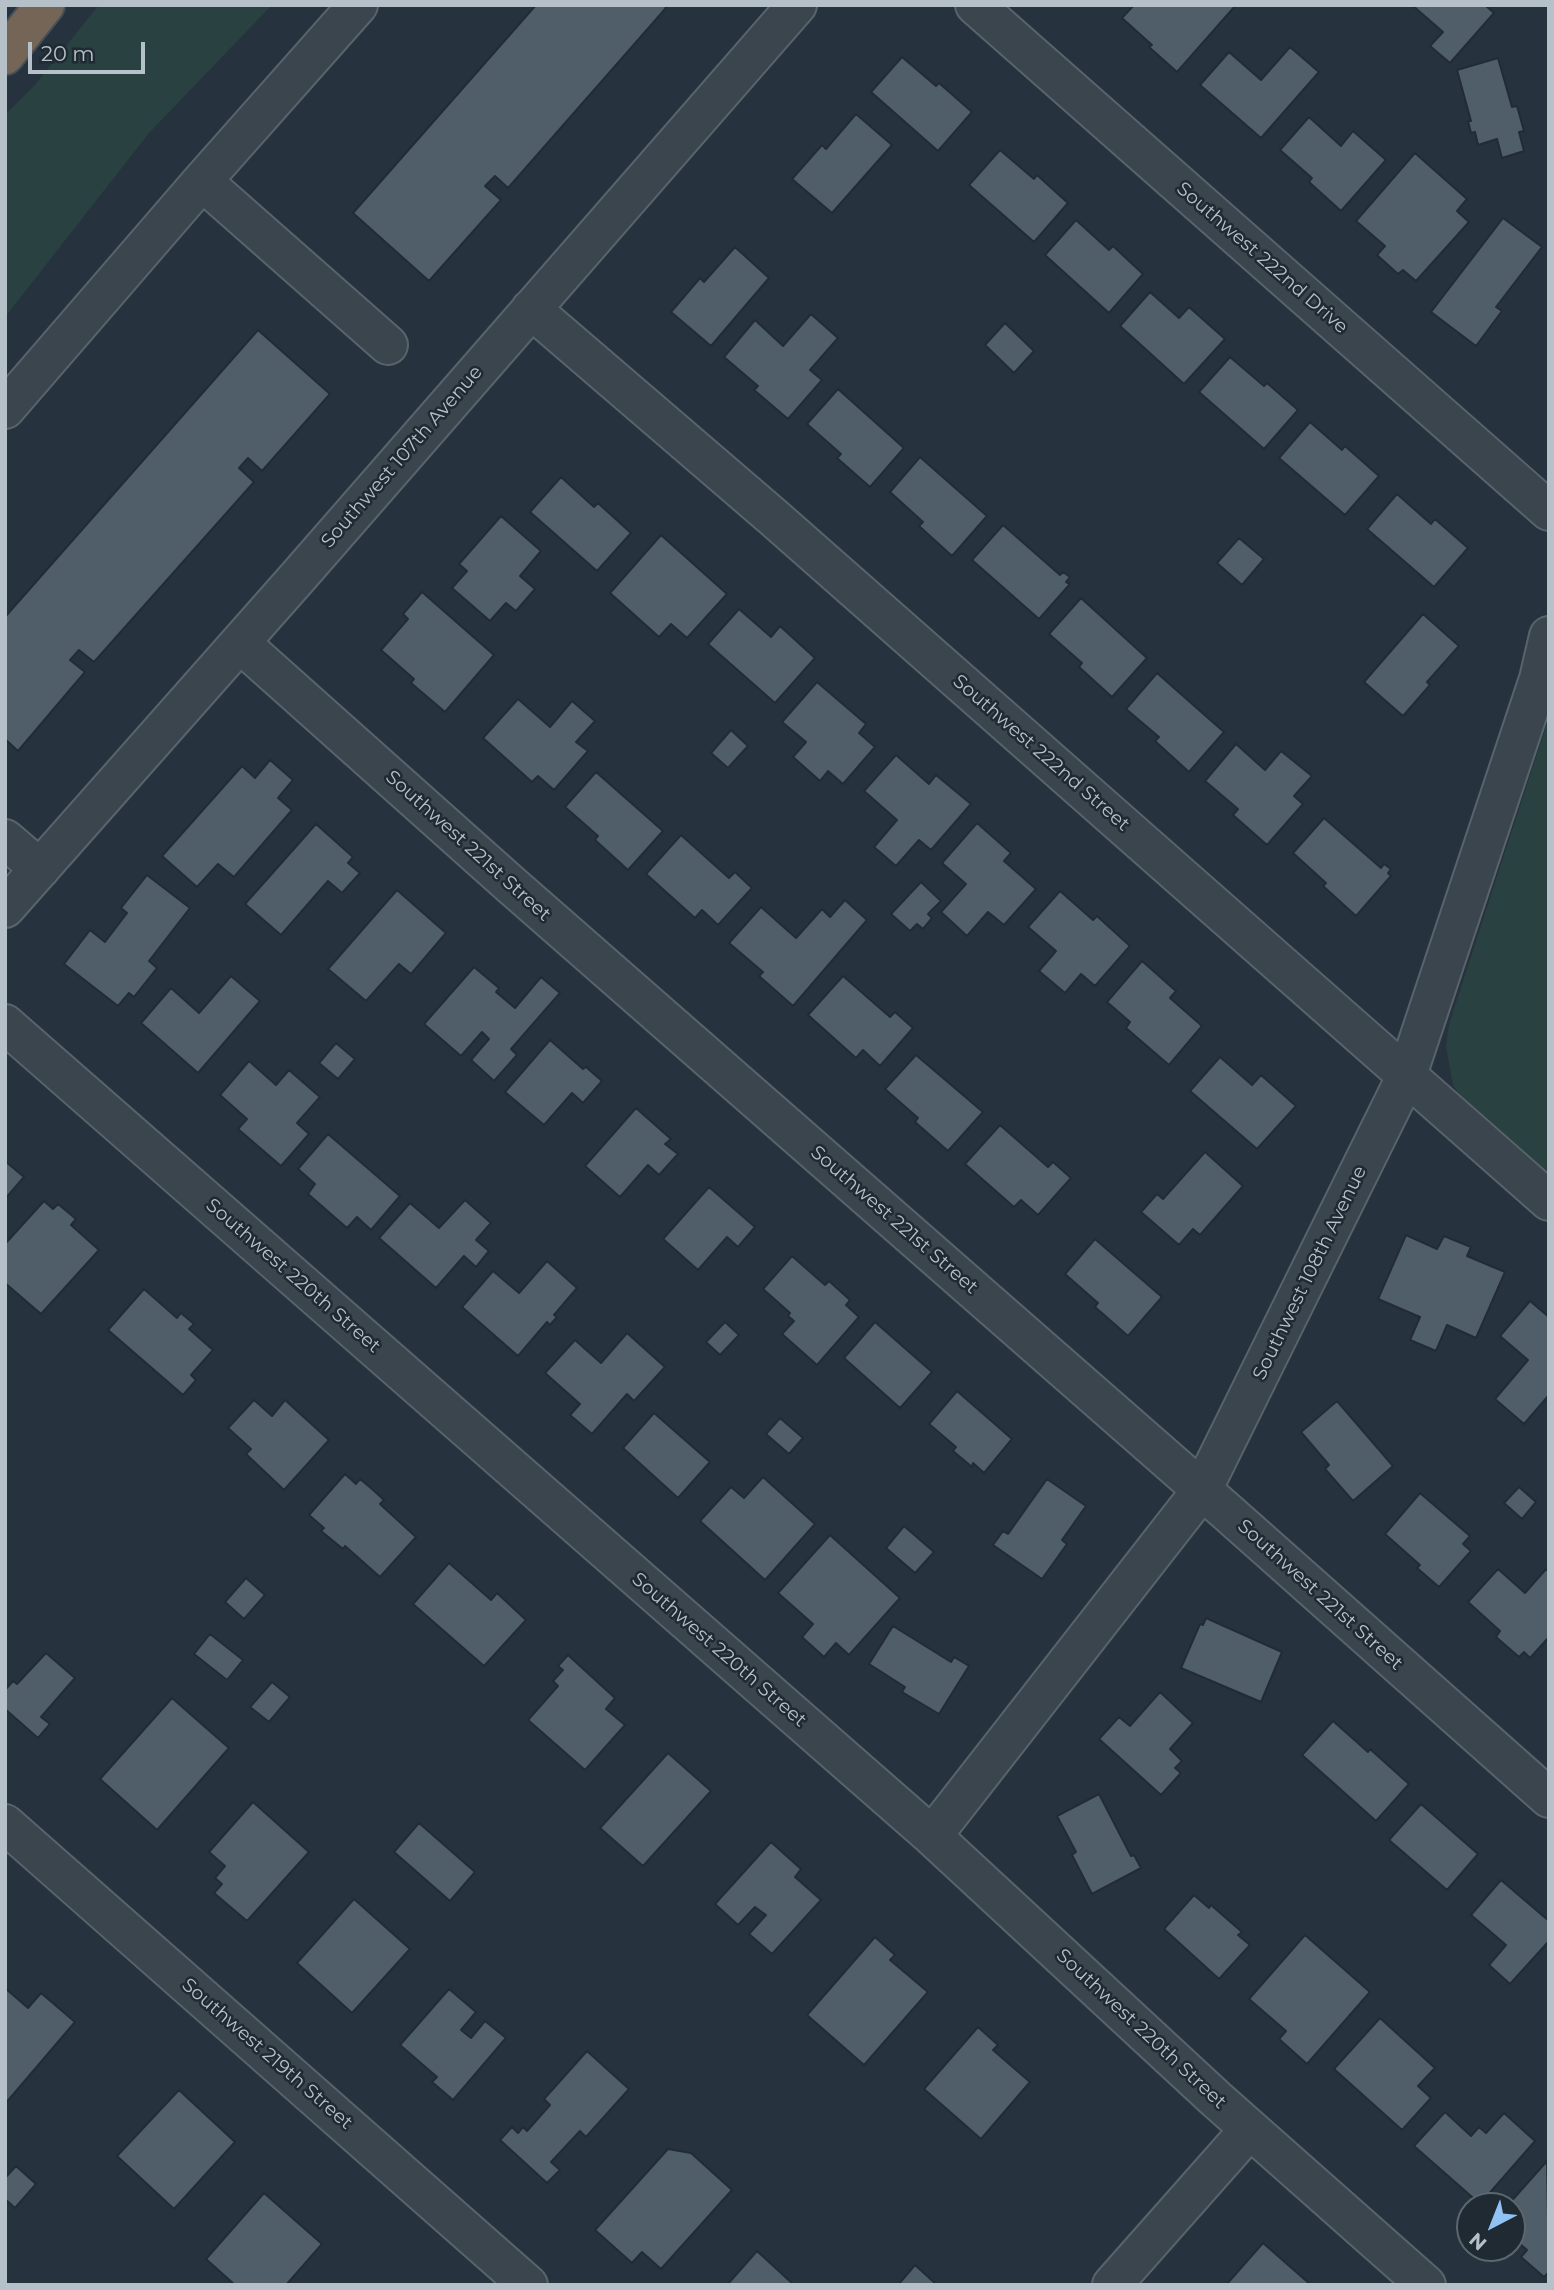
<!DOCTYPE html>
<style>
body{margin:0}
#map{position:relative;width:1554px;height:2290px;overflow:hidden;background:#26333e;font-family:Montserrat,sans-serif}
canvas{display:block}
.frame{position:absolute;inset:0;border:7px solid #b6c0c9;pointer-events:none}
.north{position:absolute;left:1456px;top:2192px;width:70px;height:70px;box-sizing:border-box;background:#1f2a33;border:2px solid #5b666f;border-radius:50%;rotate:222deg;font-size:19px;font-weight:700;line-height:28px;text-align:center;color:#b6c0c9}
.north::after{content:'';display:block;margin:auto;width:24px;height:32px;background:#90c3f4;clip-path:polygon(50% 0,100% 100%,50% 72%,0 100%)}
.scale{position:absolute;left:28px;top:42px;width:117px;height:32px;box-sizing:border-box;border:4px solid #b6c0c9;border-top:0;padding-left:9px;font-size:21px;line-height:24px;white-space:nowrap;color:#b6c0c9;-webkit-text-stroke:5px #1f2a33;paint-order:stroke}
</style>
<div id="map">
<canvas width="1554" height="2290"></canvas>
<div class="frame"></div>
<div class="north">N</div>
<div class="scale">20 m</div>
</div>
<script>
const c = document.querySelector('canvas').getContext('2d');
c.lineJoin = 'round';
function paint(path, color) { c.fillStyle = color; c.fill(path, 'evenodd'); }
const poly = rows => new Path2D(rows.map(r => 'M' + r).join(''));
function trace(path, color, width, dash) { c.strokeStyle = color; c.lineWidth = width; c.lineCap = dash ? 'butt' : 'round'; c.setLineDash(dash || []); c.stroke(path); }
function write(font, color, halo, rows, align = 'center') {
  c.font = font + ' Montserrat,sans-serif'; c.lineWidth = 5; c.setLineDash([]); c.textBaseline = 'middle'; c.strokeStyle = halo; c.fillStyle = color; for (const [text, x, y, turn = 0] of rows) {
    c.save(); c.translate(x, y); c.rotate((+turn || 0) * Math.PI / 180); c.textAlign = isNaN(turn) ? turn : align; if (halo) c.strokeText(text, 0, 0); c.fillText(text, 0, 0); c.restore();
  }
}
const green = poly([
 [99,5,272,5,149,133,5,317,5,115,34,86],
 [1549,717,1549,1182,1470,1111,1453,1085,1446,1046,1449,1024]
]);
const building = poly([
 [536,5,664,5,666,8,508,188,495,176,485,186,501,200,429,281,353,213,536,5],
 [1134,5,1236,5,1177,72,1149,47,1152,45,1122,18,1134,5],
 [1412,5,1485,5,1494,13,1450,63,1430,46,1443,32,1412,5],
 [1290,47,1319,72,1261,138,1200,85,1229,52,1261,80,1290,47],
 [902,57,936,86,939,83,972,112,938,151,871,92,902,57],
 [1498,58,1512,107,1517,106,1524,131,1519,132,1524,151,1502,158,1497,139,1478,145,1475,132,1471,133,1468,121,1471,121,1457,70,1498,58],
 [856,114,892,145,832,213,792,179,822,145,826,149,856,114],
 [1309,117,1341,146,1353,131,1386,160,1341,211,1309,182,1312,178,1280,150,1309,117],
 [1000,150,1034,179,1037,175,1068,203,1034,242,969,185,1000,150],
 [1415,153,1467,199,1457,211,1469,222,1416,281,1403,270,1398,274,1377,255,1385,246,1356,221,1415,153],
 [1503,218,1542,247,1496,307,1502,311,1476,346,1431,312,1503,218],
 [1076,220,1109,250,1113,246,1143,274,1109,313,1045,255,1076,220],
 [735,247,769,278,711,346,671,312,700,278,704,282,735,247],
 [1150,292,1179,318,1189,307,1225,339,1184,384,1120,326,1150,292],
 [811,314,838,338,810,370,822,380,788,419,754,390,758,386,724,357,755,320,783,346,811,314],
 [1005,323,1034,351,1014,373,985,345,1005,323],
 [258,330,330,394,262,471,248,458,239,468,254,482,94,662,79,650,70,660,85,672,18,751,5,739,5,617,258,330],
 [1230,357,1264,386,1267,383,1298,410,1264,449,1199,392,1230,357],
 [838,389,904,448,870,487,837,458,841,454,807,424,838,389],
 [1310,422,1342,450,1345,446,1379,476,1345,515,1279,458,1310,422],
 [920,457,987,516,952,556,919,526,923,522,890,492,920,457],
 [561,477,594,507,598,503,631,533,597,571,530,512,561,477],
 [1397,494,1431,524,1435,519,1468,548,1434,587,1367,529,1397,494],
 [501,516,541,551,520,576,535,589,516,611,506,603,490,621,452,588,467,571,459,564,501,516],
 [1003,525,1060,575,1063,572,1070,577,1066,582,1070,584,1039,619,972,560,1003,525],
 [661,535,727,594,687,638,671,624,659,637,610,593,661,535],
 [1239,538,1264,559,1242,585,1217,563,1239,538],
 [422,592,494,655,445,712,411,683,414,679,381,650,408,619,403,614,422,592],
 [1081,598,1147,658,1112,697,1079,667,1082,663,1049,634,1081,598],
 [739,609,771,637,780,626,815,658,775,703,708,644,739,609],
 [1423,614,1459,646,1427,682,1430,685,1403,716,1364,682,1423,614],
 [1157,673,1224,732,1189,772,1155,741,1159,737,1126,709,1157,673],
 [817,682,866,724,859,733,875,747,843,784,828,771,820,781,793,757,806,742,782,722,817,682],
 [518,699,550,727,572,701,595,721,576,742,588,751,554,790,538,776,532,782,483,738,518,699],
 [731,730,748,746,728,768,711,753,731,730],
 [1236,744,1265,770,1281,751,1312,776,1294,796,1303,804,1267,845,1233,815,1238,809,1205,781,1236,744],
 [896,755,929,784,936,775,971,804,931,850,919,840,896,866,874,847,897,820,864,791,896,755],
 [270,760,293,780,278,798,292,810,234,877,218,864,197,887,162,856,242,766,255,778,270,760],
 [596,772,663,831,628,870,595,840,598,836,565,807,596,772],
 [1324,818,1381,868,1384,864,1391,869,1388,873,1391,876,1356,916,1323,886,1326,883,1293,853,1324,818],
 [977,823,1011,853,1004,861,1036,889,1004,925,988,912,967,936,941,912,966,884,942,863,977,823],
 [316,824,353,857,348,863,360,873,342,893,328,881,281,935,245,904,316,824],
 [681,835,729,878,735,872,752,888,718,925,702,910,695,918,646,874,681,835],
 [147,875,190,908,149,961,157,968,134,997,129,993,118,1006,64,964,90,930,105,942,127,913,121,908,147,875],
 [921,882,941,901,928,914,932,918,923,929,917,924,910,931,891,914,921,882],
 [397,890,446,933,411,974,399,964,366,1001,328,969,397,890],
 [1060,891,1093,920,1097,916,1130,946,1095,986,1081,974,1065,993,1039,971,1056,951,1028,927,1060,891],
 [845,900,867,920,793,1006,759,976,763,972,729,943,761,907,796,938,822,909,830,917,845,900],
 [1142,961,1176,991,1170,998,1202,1026,1169,1065,1126,1028,1130,1022,1107,1002,1142,961],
 [474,967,499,988,496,992,515,1008,541,977,560,993,511,1049,517,1055,494,1081,471,1060,489,1039,482,1032,461,1056,424,1024,474,967],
 [231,976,260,1001,198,1073,141,1023,171,988,199,1013,231,976],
 [843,976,890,1017,895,1012,913,1028,880,1066,863,1050,856,1058,808,1015,843,976],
 [550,1040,583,1069,586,1067,602,1081,583,1103,572,1093,544,1125,505,1092,550,1040],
 [336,1043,355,1059,338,1079,319,1063,336,1043],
 [916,1055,983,1112,948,1151,915,1122,918,1118,885,1089,916,1055],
 [1220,1057,1252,1085,1261,1075,1296,1106,1257,1149,1190,1091,1220,1057],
 [249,1061,276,1085,289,1070,320,1097,297,1123,309,1134,281,1166,238,1129,247,1119,220,1095,249,1061],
 [636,1108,671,1139,665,1144,678,1154,659,1175,648,1165,620,1197,585,1166,636,1108],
 [1000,1125,1048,1167,1053,1162,1071,1178,1038,1215,1021,1200,1014,1207,965,1164,1000,1125],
 [328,1134,400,1196,371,1230,357,1217,347,1228,308,1194,315,1184,298,1169,328,1134],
 [1205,1152,1243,1186,1200,1235,1193,1229,1179,1245,1141,1212,1157,1194,1163,1199,1205,1152],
 [5,1161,24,1177,5,1199,5,1161],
 [709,1187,755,1227,738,1247,727,1237,698,1270,663,1239,709,1187],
 [465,1200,491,1223,476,1240,489,1251,476,1267,464,1256,436,1288,379,1238,410,1203,439,1228,465,1200],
 [44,1201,53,1209,58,1204,76,1219,71,1225,99,1250,41,1314,5,1283,5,1244,44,1201],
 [1406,1235,1437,1249,1444,1236,1471,1247,1467,1256,1505,1272,1476,1338,1447,1325,1436,1351,1410,1340,1420,1317,1378,1299,1406,1235],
 [1095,1239,1162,1297,1128,1336,1095,1307,1098,1303,1065,1274,1095,1239],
 [792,1256,825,1285,829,1281,850,1300,846,1305,859,1317,817,1365,782,1334,794,1321,788,1316,790,1313,763,1289,792,1256],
 [547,1261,577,1288,554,1315,557,1317,550,1325,547,1322,518,1356,462,1307,493,1271,519,1293,547,1261],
 [144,1289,177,1318,181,1313,194,1324,189,1329,213,1350,191,1375,196,1380,183,1395,108,1330,144,1289],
 [1530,1301,1549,1317,1549,1395,1524,1424,1495,1399,1528,1360,1500,1336,1530,1301],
 [725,1322,739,1335,720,1355,706,1342,725,1322],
 [875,1322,932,1372,900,1408,844,1358,875,1322],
 [627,1333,665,1367,634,1401,627,1394,592,1434,570,1415,580,1404,545,1373,575,1340,601,1363,627,1333],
 [957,1391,1012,1439,984,1473,973,1463,972,1467,953,1451,956,1447,929,1424,957,1391],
 [254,1400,272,1416,285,1400,329,1440,284,1490,246,1454,251,1449,228,1428,254,1400],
 [1337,1401,1393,1466,1353,1501,1325,1469,1329,1465,1301,1432,1337,1401],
 [654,1413,710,1462,678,1498,623,1448,654,1413],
 [780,1418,803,1438,789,1454,766,1434,780,1418],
 [345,1474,356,1484,360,1479,372,1489,384,1500,380,1504,416,1537,380,1577,345,1546,343,1549,321,1531,324,1528,309,1515,345,1474],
 [763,1477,815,1524,765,1580,700,1521,731,1487,744,1498,763,1477],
 [1047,1479,1086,1506,1062,1540,1067,1544,1042,1579,993,1545,1003,1531,1008,1534,1047,1479],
 [1519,1487,1536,1502,1522,1519,1504,1503,1519,1487],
 [1420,1493,1470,1536,1463,1544,1471,1551,1439,1587,1417,1568,1420,1565,1385,1534,1420,1493],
 [904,1526,934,1552,915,1573,886,1548,904,1526],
 [830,1535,900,1598,849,1655,836,1643,824,1657,802,1637,813,1624,778,1593,830,1535],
 [449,1563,491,1600,497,1593,526,1620,484,1666,413,1604,449,1563],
 [1498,1569,1525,1593,1546,1569,1549,1572,1549,1637,1530,1658,1524,1652,1519,1657,1496,1637,1500,1631,1468,1602,1498,1569],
 [246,1578,265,1595,244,1619,225,1602,246,1578],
 [1206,1618,1282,1652,1261,1702,1181,1668,1200,1624,1203,1625,1206,1618],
 [893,1626,951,1662,954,1657,969,1666,939,1714,902,1692,905,1687,869,1664,893,1626],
 [210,1634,243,1660,227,1680,194,1654,210,1634],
 [46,1653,75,1678,41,1717,50,1724,38,1738,5,1709,5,1690,13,1681,17,1684,46,1653],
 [568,1655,615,1698,606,1709,625,1725,585,1770,528,1720,558,1686,553,1681,563,1670,558,1666,568,1655],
 [272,1682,290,1697,269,1722,250,1707,272,1682],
 [1160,1692,1193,1723,1170,1749,1182,1761,1175,1768,1181,1773,1161,1795,1099,1739,1119,1717,1130,1726,1160,1692],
 [172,1698,229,1748,157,1830,100,1779,172,1698],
 [1333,1721,1368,1752,1370,1749,1409,1784,1376,1821,1302,1755,1333,1721],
 [668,1753,711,1791,643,1866,600,1828,668,1753],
 [1099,1794,1131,1856,1134,1855,1141,1868,1092,1894,1072,1855,1076,1852,1057,1816,1099,1794],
 [253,1802,309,1852,247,1921,214,1893,222,1884,215,1878,225,1866,209,1852,253,1802],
 [1421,1804,1478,1854,1447,1890,1389,1840,1421,1804],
 [419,1823,475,1872,450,1901,394,1852,419,1823],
 [771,1842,801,1869,795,1877,821,1900,772,1954,749,1934,766,1915,755,1907,738,1925,715,1904,771,1842],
 [1501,1880,1549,1921,1549,1941,1510,1984,1489,1965,1506,1945,1471,1915,1501,1880],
 [1194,1895,1209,1908,1211,1905,1242,1932,1238,1935,1250,1945,1219,1979,1164,1929,1194,1895],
 [354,1899,410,1949,352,2013,297,1963,354,1899],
 [1305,1935,1370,1992,1307,2064,1279,2039,1286,2031,1249,1999,1305,1935],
 [875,1937,895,1955,890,1960,928,1992,864,2065,807,2015,875,1937],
 [5,1988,28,2008,41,1993,75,2022,5,2104,5,1988],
 [449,1989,476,2012,461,2030,471,2038,485,2021,506,2038,453,2100,432,2082,437,2077,400,2045,449,1989],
 [1380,2018,1435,2068,1418,2086,1431,2098,1402,2130,1334,2069,1380,2018],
 [978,2027,998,2045,993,2050,1030,2082,981,2139,924,2089,978,2027],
 [587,2051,629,2089,586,2137,580,2131,551,2162,560,2170,547,2183,500,2140,512,2127,518,2133,523,2127,527,2131,550,2105,544,2099,587,2051],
 [179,2090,235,2142,174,2209,117,2156,179,2090],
 [1445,2112,1471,2136,1479,2127,1486,2133,1504,2113,1535,2141,1480,2204,1414,2146,1445,2112],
 [668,2149,691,2153,732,2190,661,2269,642,2252,632,2263,595,2230,668,2149],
 [1547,2161,1549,2272,1544,2277,1521,2257,1527,2250,1512,2237,1512,2206,1507,2206,1547,2161],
 [16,2166,36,2184,15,2208,5,2199,5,2178,16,2166],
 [264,2193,322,2244,286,2285,235,2285,206,2259,264,2193],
 [1263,2243,1311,2285,1226,2285,1263,2243],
 [757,2251,794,2285,727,2285,757,2251],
 [915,2265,937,2285,898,2285,915,2265]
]);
const minor = poly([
 [975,5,1549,511],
 [202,181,388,345],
 [531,309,773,517,1549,1201],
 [5,409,202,181,358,5],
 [240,643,510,884,1226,1511,1549,1798],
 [5,839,40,869],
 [5,908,297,578,797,5],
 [5,1024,932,1836,1216,2099,1426,2285],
 [5,1824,528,2285],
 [932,1836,1202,1490,1407,1075,1539,679,1549,636],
 [1112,2285,1250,2129]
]);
const highway = poly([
 [5,55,45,5]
]);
const streetNames = [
 ["Southwest 222nd Drive",1262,258,41],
 ["Southwest 107th Avenue",402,457,-49],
 ["Southwest 222nd Street",1041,753,41],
 ["Southwest 221st Street",468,846,42],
 ["Southwest 221st Street",894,1220,41],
 ["Southwest 108th Avenue",1310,1273,-64],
 ["Southwest 220th Street",293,1276,41],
 ["Southwest 221st Street",1320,1595,42],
 ["Southwest 220th Street",719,1650,41],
 ["Southwest 220th Street",1141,2029,43],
 ["Southwest 219th Street",267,2054,41]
];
paint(green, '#294140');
paint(building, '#4f5e69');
trace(building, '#212c35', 2);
trace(minor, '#58636c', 42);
trace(highway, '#455059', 42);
trace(minor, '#3a454e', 38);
trace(highway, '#746557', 38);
write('19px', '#b6c0c9', '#1f2a33', streetNames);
</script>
